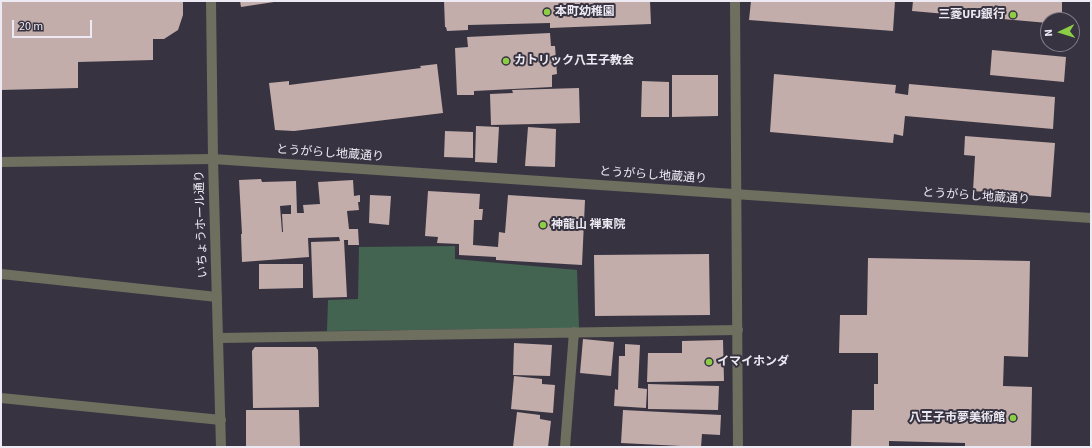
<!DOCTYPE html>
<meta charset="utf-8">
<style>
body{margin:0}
#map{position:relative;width:1092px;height:448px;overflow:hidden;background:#383341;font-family:"Source Sans 3",sans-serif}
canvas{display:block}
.frame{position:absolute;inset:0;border:2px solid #edeaf3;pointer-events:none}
.north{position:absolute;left:1040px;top:12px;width:40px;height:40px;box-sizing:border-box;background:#383341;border:1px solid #807c88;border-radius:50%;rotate:266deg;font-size:11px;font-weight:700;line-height:16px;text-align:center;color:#edeaf3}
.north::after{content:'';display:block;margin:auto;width:14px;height:18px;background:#8bce46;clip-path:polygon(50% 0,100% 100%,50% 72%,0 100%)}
.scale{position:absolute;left:12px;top:20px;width:80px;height:18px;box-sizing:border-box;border:2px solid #edeaf3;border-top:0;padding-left:5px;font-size:12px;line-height:14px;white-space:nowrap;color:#edeaf3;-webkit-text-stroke:3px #383341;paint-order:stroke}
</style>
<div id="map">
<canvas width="1092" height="448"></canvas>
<div class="frame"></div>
<div class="north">N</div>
<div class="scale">20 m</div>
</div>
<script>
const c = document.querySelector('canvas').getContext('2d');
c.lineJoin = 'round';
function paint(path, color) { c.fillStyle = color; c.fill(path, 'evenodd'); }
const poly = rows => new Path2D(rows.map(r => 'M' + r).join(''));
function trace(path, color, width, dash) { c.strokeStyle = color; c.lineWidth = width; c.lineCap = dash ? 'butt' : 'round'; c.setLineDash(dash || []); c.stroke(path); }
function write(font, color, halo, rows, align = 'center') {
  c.font = font + ' "Source Sans 3","Noto Sans JP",sans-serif'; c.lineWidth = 4; c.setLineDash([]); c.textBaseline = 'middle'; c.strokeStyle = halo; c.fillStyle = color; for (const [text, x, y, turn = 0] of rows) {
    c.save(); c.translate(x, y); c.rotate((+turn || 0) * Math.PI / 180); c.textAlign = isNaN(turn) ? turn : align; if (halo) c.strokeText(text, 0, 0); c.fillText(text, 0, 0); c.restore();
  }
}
const green = poly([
 [455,246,455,259,577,270,579,328,327,331,328,300,358,299,359,247]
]);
const building = poly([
 [1,1,183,1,183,15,178,30,164,39,153,39,153,60,78,62,78,88,1,90],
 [240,1,274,1,274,2,241,7],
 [444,1,650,1,651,24,550,28,550,23,468,25,468,30,447,31,446,27,445,27],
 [751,1,895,1,893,31,749,20],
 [913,1,1062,1,1062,20,1048,20,1048,23,912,11],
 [550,33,551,46,555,46,557,74,552,75,552,87,474,91,474,95,457,95,455,48,468,47,467,37],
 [992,50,1066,57,1064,82,990,75],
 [437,64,443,113,294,131,275,130,269,83,289,81,289,85,421,68,420,66],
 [774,74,896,85,895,93,908,95,909,84,1055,97,1053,129,905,116,903,136,894,134,893,143,770,132],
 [672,75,718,75,718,116,672,117],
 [642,81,669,82,669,117,641,117],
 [579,88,580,123,491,125,490,94,513,93,512,90],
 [476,126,499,127,497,163,475,162],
 [528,127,556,129,555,167,525,166],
 [445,131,473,132,473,158,444,157],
 [965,136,1055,143,1051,197,973,191,975,156,964,155],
 [261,179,262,182,296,181,297,213,304,213,303,205,320,204,318,182,353,180,354,196,360,195,360,202,358,202,359,210,347,211,349,229,358,229,359,245,348,245,348,240,344,240,347,297,313,298,311,242,340,241,339,237,308,238,309,257,242,262,241,234,253,234,242,234,239,180],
 [291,205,291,214,282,214,283,232,282,232,280,206],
 [428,191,480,194,479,209,483,209,482,220,474,220,473,245,498,247,499,232,505,233,508,195,585,200,582,265,496,260,496,257,459,255,459,244,437,243,438,237,425,236],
 [370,195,391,196,389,225,369,223],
 [709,254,710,315,595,316,594,255],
 [868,258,1030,261,1028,357,1004,356,1003,386,1032,387,1031,447,965,447,965,443,889,441,889,447,851,447,852,410,874,410,874,384,878,384,878,353,839,353,840,315,867,315],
 [259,264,303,264,303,288,259,289],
 [583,339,614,342,611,376,580,373],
 [723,340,724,381,647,382,648,353,682,353,682,341],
 [514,343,552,345,550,376,513,375],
 [625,344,640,345,638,388,647,389,646,408,614,406,615,389,618,390,619,356,625,356],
 [255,347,316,347,318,350,319,407,253,408,252,351],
 [514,376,542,379,542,384,555,385,553,413,511,409],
 [648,384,719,386,718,410,648,409],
 [246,410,299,410,300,447,246,447],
 [623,410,721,415,720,435,702,434,701,447,621,443],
 [517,412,540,415,540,419,551,421,548,447,513,447]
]);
const service = poly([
 [1,162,213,159],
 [219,338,738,330],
 [565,447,574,332]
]);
const minor = poly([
 [213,159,1091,218],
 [1,274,217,297],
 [1,398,221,420]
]);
const tertiary = poly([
 [211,1,213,159,221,447],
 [735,1,738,447]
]);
const markers = [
 [547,12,4,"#8bce46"],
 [1013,15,4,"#8bce46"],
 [506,61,4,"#8bce46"],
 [543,225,4,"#8bce46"],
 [709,362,4,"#8bce46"],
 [1013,418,4,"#8bce46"]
];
const poiNames = [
 ["本町幼稚園",555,12],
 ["三菱UFJ銀行",1005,15,"right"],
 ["カトリック八王子教会",514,61],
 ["神龍山 禅東院",551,225],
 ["イマイホンダ",717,362],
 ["八王子市夢美術館",1005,418,"right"]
];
const streetNames = [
 ["とうがらし地蔵通り",330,154,4],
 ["とうがらし地蔵通り",653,176,4],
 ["とうがらし地蔵通り",976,197,4],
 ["いちょうホール通り",202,224,-92]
];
paint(green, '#426451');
paint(building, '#c2adaa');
trace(service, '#6e6f5f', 10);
trace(minor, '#6e6f5f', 10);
trace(tertiary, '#6e6f5f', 10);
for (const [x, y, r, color] of markers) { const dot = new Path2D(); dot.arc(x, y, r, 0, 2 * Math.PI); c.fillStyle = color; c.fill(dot); trace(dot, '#383341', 1.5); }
write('bold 12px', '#edeaf3', '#383341', poiNames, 'left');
write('12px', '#edeaf3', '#383341', streetNames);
</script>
